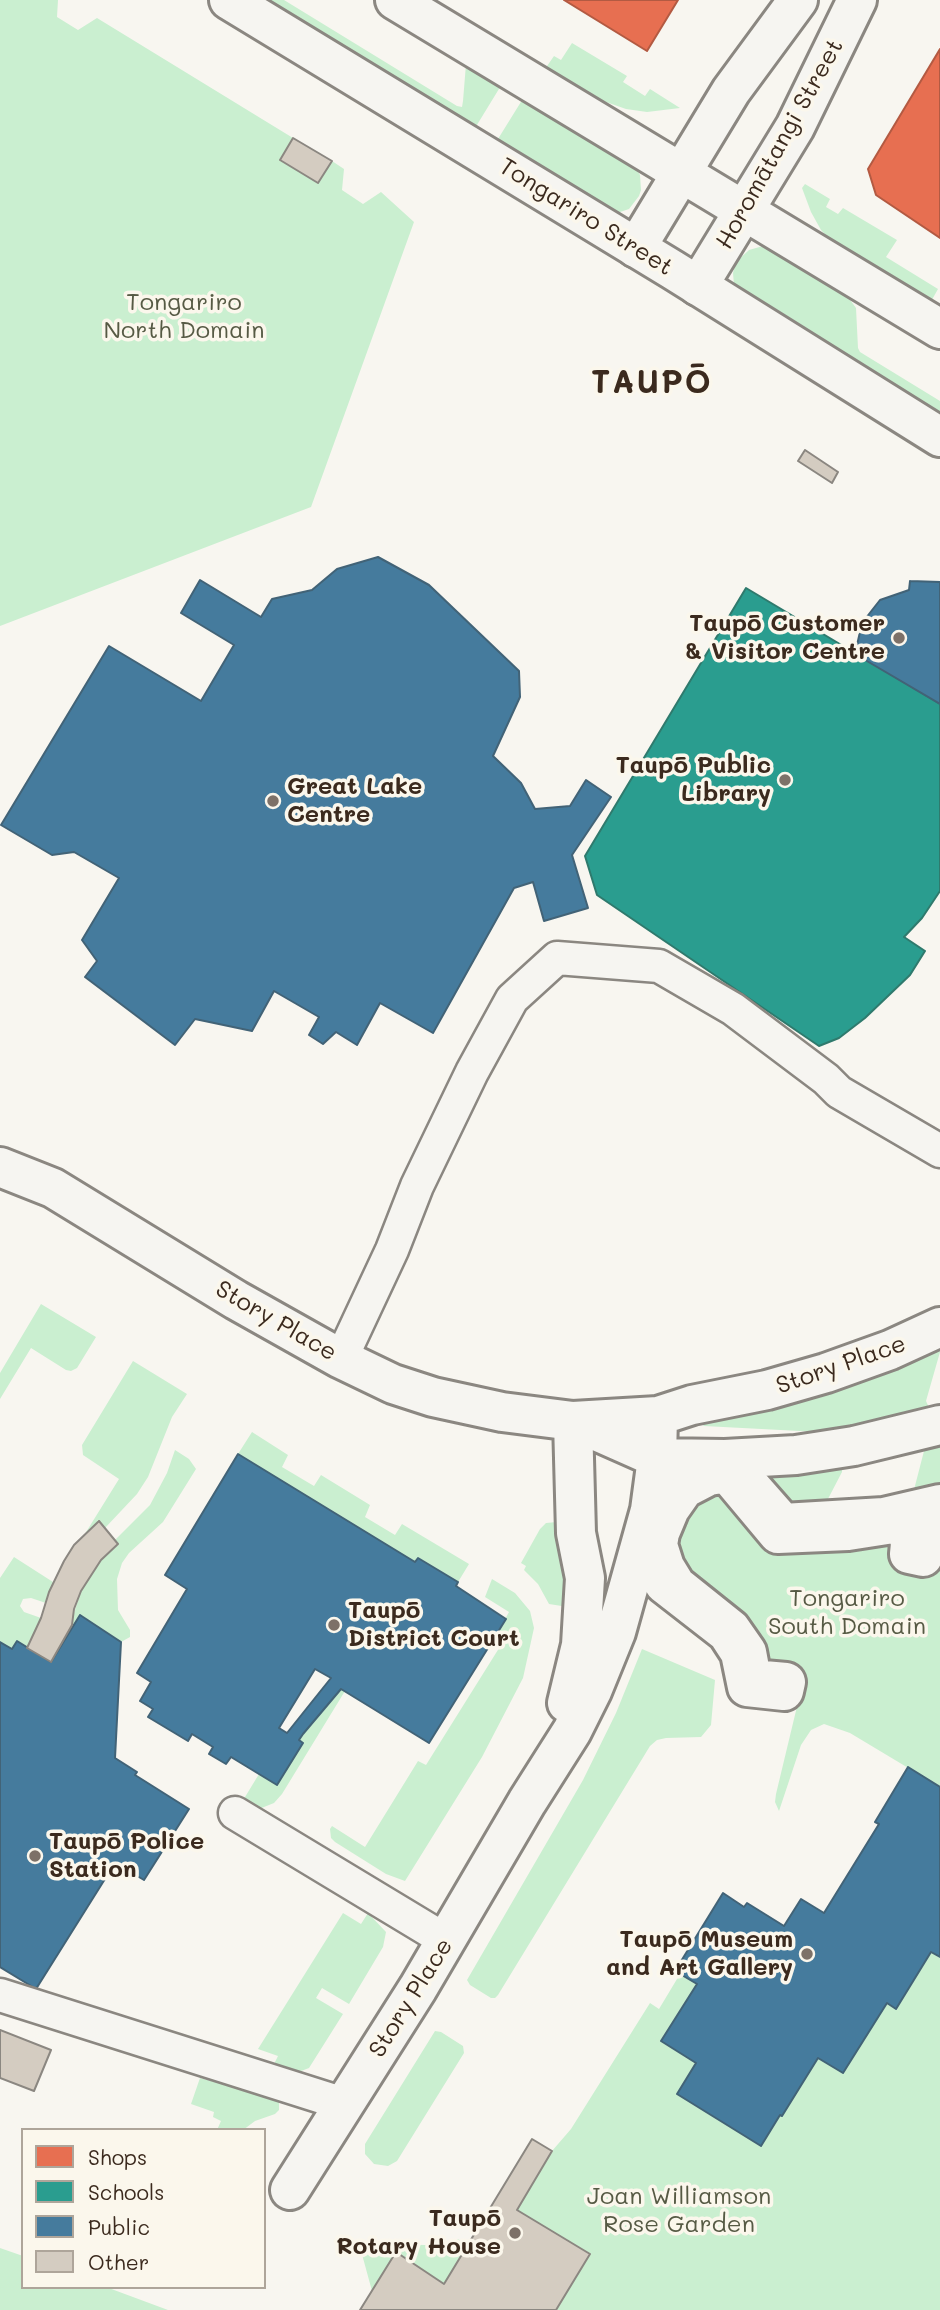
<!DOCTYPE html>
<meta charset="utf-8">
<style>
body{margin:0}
#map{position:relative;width:940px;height:2310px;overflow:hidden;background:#f8f6f0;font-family:Mali,sans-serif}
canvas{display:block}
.legend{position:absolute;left:21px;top:2128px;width:245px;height:161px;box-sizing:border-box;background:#fbf7ec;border:2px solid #aea59a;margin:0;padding:9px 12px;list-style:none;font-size:21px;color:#3b2a1e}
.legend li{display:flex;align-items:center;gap:14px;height:35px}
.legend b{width:35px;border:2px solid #aea59a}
</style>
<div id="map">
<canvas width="940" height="2310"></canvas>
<ul class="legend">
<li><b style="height:19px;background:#e76f51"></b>Shops</li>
<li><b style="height:19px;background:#2a9d8f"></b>Schools</li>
<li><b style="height:19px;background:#457b9d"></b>Public</li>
<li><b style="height:19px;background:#d4ccc1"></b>Other</li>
</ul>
</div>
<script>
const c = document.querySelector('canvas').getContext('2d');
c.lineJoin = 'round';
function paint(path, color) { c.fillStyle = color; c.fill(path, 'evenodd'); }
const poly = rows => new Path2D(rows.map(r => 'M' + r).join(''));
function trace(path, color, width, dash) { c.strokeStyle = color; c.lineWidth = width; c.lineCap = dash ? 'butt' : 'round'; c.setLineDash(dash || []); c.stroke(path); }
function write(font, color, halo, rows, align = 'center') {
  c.font = font + ' Mali,sans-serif'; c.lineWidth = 7; c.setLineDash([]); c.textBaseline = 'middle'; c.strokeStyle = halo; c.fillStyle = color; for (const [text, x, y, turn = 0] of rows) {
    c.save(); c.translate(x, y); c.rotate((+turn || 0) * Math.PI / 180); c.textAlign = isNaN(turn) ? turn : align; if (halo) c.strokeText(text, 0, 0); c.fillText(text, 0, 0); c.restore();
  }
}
const green = poly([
 [0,0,58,0,57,17,78,30,97,18,293,138,281,159,332,161,344,169,342,190,363,204,381,192,414,222,311,507,0,626],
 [253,0,284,0,457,106,462,107,463,101,466,64,502,84,472,133],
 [572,43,627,76,623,82,645,96,650,89,680,108,647,112,626,109,589,96,545,69,554,56,561,60],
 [524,97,634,165,640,175,641,190,639,196,629,209,614,214,493,147],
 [805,184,830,199,826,207,838,214,843,208,897,240,886,257,938,289,929,305,835,245,821,230,811,212,802,188],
 [763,246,770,248,843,290,856,308,858,348,860,352,940,401,940,420,734,285,733,273,736,262,749,250],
 [41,1304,96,1337,77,1368,71,1371,66,1370,31,1348,0,1399,0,1373],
 [936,1343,940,1352,926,1401,931,1412,838,1433,704,1426,698,1421],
 [133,1361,187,1394,172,1417,148,1477,137,1494,105,1528,99,1521,83,1537,119,1479,83,1455,82,1445],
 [252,1432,288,1455,282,1467,314,1486,321,1475,370,1505,365,1517,395,1535,402,1524,469,1564,458,1582,418,1558,415,1562,238,1454],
 [940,1446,940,1787,850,1733,824,1724,811,1730,801,1745,779,1811,775,1802,776,1794,800,1694,784,1691,653,1529,680,1482,839,1464,842,1468,842,1472,817,1520,908,1513,924,1451],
 [175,1450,189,1459,196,1469,163,1522,129,1553,122,1563,117,1579,118,1610,130,1630,130,1637,121,1642,80,1616,67,1635,81,1591,101,1560,118,1545,115,1540,150,1505,167,1473],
 [557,1522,566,1527,568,1607,549,1604,538,1584,524,1570,526,1566,521,1563,540,1529,546,1523],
 [14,1557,53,1582,46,1603,31,1598,23,1599,20,1606,24,1612,41,1618,27,1648,12,1649,0,1642,0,1578],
 [492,1579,515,1593,530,1611,534,1628,523,1678,482,1757,405,1881,386,1874,335,1842,331,1838,330,1829,332,1826,365,1847,418,1761,426,1765,506,1637,498,1632,509,1612,485,1597],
 [642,1649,715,1680,711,1725,701,1737,666,1738,657,1740,650,1746,498,1995,495,1998,491,1998,470,1985,467,1980,583,1780,616,1713],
 [341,1689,345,1691,282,1794,274,1803,259,1809,242,1802,259,1774,277,1785,303,1743,299,1740,303,1734],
 [343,1913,361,1924,368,1913,386,1932,383,1947,349,2004,322,1988,316,1998,343,2014,309,2068,296,2073,273,2066,278,2056,258,2049],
 [931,1952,940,1957,940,2310,556,2310,590,2254,517,2210,552,2151,571,2129,650,2003,659,2009,680,1974,697,1984,661,2041,782,2116,818,2058,843,2073,887,2003,897,2008],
 [435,2031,441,2032,463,2046,464,2053,397,2161,388,2166,374,2164,365,2154,365,2144],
 [200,2078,271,2097,279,2102,279,2110,275,2114,255,2121,243,2130,217,2130,221,2121,213,2117,214,2112,191,2104],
 [458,2239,467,2245,444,2284,396,2253,372,2291,360,2247,378,2244,425,2245],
 [0,2248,23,2256,23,2287,106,2287,168,2310,0,2310]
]);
const shops = poly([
 [564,0,678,0,647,51,564,0],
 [940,49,940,238,876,195,868,169,940,49]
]);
const schools = poly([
 [746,588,940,704,940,891,922,918,904,937,925,951,910,975,865,1018,839,1038,819,1046,597,895,585,856,746,588]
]);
const public = poly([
 [378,557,429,585,519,671,520,697,493,756,521,783,535,809,570,806,586,780,611,797,572,855,588,908,544,921,533,882,514,888,433,1033,380,1003,357,1045,336,1032,323,1044,309,1035,319,1017,274,991,252,1031,195,1019,175,1045,85,977,97,961,82,940,119,878,74,852,52,855,1,825,109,646,201,701,234,645,181,613,200,580,261,617,272,599,312,590,337,569,378,557],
 [910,581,940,582,940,704,855,654,862,623,880,600,909,590,910,581],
 [238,1454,415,1562,418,1558,458,1582,456,1586,506,1619,429,1743,341,1689,303,1734,299,1740,303,1743,277,1785,231,1757,226,1764,209,1754,213,1747,192,1734,188,1741,148,1717,153,1709,140,1701,151,1682,137,1673,187,1589,165,1575,238,1454],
 [315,1669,331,1678,287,1733,279,1728,315,1669],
 [80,1615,121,1642,115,1758,137,1772,135,1775,189,1809,144,1880,115,1863,36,1989,0,1967,0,1642,12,1649,17,1641,51,1662,80,1615],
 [908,1767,940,1787,940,1957,931,1952,896,2009,887,2003,843,2073,818,2058,782,2116,780,2115,761,2146,677,2094,696,2063,661,2041,697,1984,675,1971,723,1893,744,1907,747,1903,784,1926,801,1899,824,1913,879,1824,875,1822,908,1767]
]);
const building = poly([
 [293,138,332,161,318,183,280,160,293,138],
 [805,450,838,472,832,483,798,461,805,450],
 [99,1521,118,1544,101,1560,81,1591,74,1609,72,1625,51,1662,27,1648,41,1618,49,1592,64,1561,74,1545,99,1521],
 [0,2030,51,2050,34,2091,0,2078,0,2030],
 [532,2139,552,2151,517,2210,590,2254,556,2310,360,2310,396,2252,444,2284,532,2139]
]);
const service = poly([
 [341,1359,392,1250,417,1186,472,1072,512,999,557,958,659,966,733,1009,826,1079,839,1092,940,1151],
 [235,1813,447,1941],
 [0,1995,344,2104]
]);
const pedestrian = poly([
 [940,1504,884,1517,783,1523,732,1465,720,1466,693,1475,680,1482,662,1505,651,1539,657,1571,664,1584,727,1633,740,1653,747,1687,784,1691,786,1682,752,1679,747,1652,731,1629,676,1585,665,1567,658,1545,660,1533,670,1509,684,1489,709,1476,727,1473,778,1534,848,1531,906,1522,910,1544,909,1554,923,1557,928,1544,940,1525]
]);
const minor = poly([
 [636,248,731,91,798,0],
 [698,286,795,127,857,0],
 [0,1167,53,1188,236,1300,341,1359,393,1384,433,1397,502,1412,573,1421,658,1416,692,1405,767,1390,826,1373,890,1350,940,1327],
 [578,1423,657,1458,725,1459,796,1455,854,1446,940,1425],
 [567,1703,581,1645,585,1578,576,1533,573,1421],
 [290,2190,418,1988,527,1802,572,1731,592,1691,616,1632,650,1510,657,1458,658,1416]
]);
const tertiary = poly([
 [229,0,673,270,940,437],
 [395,0,940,329]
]);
const markers = [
 [899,638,7,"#7d7168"],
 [785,780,7,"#7d7168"],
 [273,801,7,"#7d7168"],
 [334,1625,7,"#7d7168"],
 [35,1856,7,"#7d7168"],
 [807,1954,7,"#7d7168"],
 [515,2233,7,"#7d7168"]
];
const streetNames = [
 ["Horomātangi Street",780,144,-61],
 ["Tongariro Street",586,217,32],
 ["Story Place",276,1321,30],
 ["Story Place",841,1365,-19],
 ["Story Place",411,1998,-58]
];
const parkNames = [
 ["Tongariro",184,303],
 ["North Domain",184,331],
 ["Tongariro",847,1599],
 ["South Domain",847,1627],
 ["Joan Williamson",679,2197],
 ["Rose Garden",679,2225]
];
const poiNames = [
 ["Taupō Customer",885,624],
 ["& Visitor Centre",885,652],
 ["Taupō Public",771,766],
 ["Library",771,794],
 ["Great Lake",287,787,"left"],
 ["Centre",287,815,"left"],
 ["Taupō",348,1611,"left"],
 ["District Court",348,1639,"left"],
 ["Taupō Police",49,1842,"left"],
 ["Station",49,1870,"left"],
 ["Taupō Museum",793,1940],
 ["and Art Gallery",793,1968],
 ["Taupō",501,2219],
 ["Rotary House",501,2247]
];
const districtNames = [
 ["TAUPŌ",652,383]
];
paint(green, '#caefd0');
paint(shops, '#e76f51');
trace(shops, '#b35a42', 2);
paint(schools, '#2a9d8f');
trace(schools, '#2f7a6d', 2);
paint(public, '#457b9d');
trace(public, '#426377', 2);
paint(building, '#d4ccc1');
trace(building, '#8b8781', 2);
trace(service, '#8b8781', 37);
trace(pedestrian, '#8b8781', 44);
trace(minor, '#8b8781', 44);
trace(tertiary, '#8b8781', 44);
trace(service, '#f6f5f1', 32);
trace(pedestrian, '#f6f5f1', 38);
trace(minor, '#f6f5f1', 38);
trace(tertiary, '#f6f5f1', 38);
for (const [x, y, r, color] of markers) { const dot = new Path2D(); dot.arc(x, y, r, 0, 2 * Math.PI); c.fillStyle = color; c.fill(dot); trace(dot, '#fbf7ec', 2.5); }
write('24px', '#3b2a1e', '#fbf7ec', streetNames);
write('24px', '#565a44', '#fbf7ec', parkNames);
write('bold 24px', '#3b2a1e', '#fbf7ec', poiNames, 'right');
c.letterSpacing = '2px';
write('bold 32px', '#3b2a1e', '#fbf7ec', districtNames);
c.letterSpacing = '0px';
</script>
